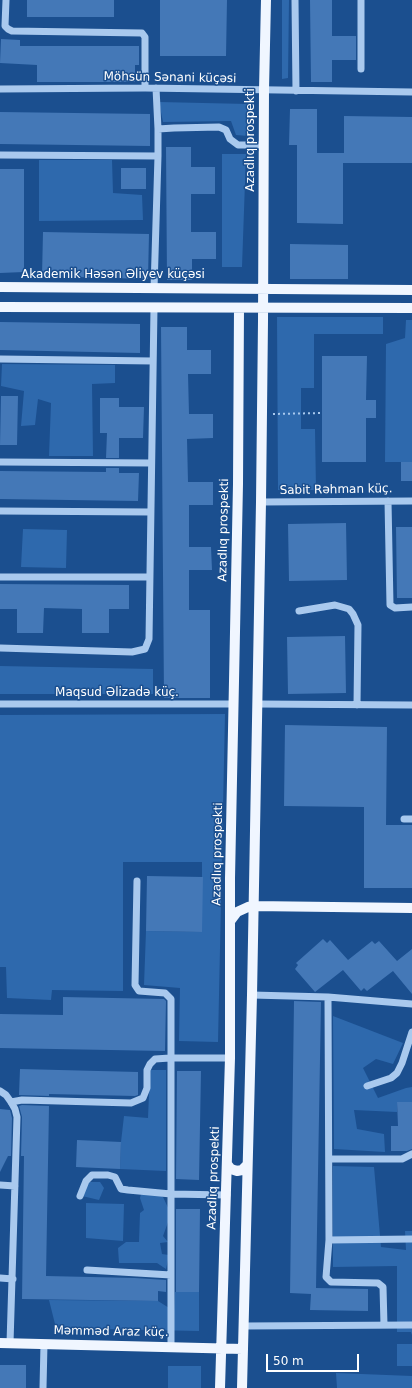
<!DOCTYPE html>
<meta charset="utf-8">
<style>
body{margin:0}
#map{position:relative;width:412px;height:1388px;overflow:hidden;background:#1b4f8f;font-family:"DejaVu Sans",sans-serif}
canvas{display:block}
.scale{position:absolute;left:266px;top:1354px;width:93px;height:18px;box-sizing:border-box;border:2px solid #fff;border-top:0;padding-left:5px;font-size:12px;line-height:14px;white-space:nowrap;color:#fff;-webkit-text-stroke:3px #1b4f8f;paint-order:stroke}
</style>
<div id="map">
<canvas width="412" height="1388"></canvas>
<div class="scale">50 m</div>
</div>
<script>
const c = document.querySelector('canvas').getContext('2d');
c.lineJoin = 'round';
function paint(path, color) { c.fillStyle = color; c.fill(path, 'evenodd'); }
const poly = rows => new Path2D(rows.map(r => 'M' + r).join(''));
function trace(path, color, width, dash) { c.strokeStyle = color; c.lineWidth = width; c.lineCap = dash ? 'butt' : 'round'; c.setLineDash(dash || []); c.stroke(path); }
function write(font, color, halo, rows, align = 'center') {
  c.font = font + ' "DejaVu Sans",sans-serif'; c.lineWidth = 3; c.setLineDash([]); c.textBaseline = 'middle'; c.strokeStyle = halo; c.fillStyle = color; for (const [text, x, y, turn = 0] of rows) {
    c.save(); c.translate(x, y); c.rotate((+turn || 0) * Math.PI / 180); c.textAlign = isNaN(turn) ? turn : align; if (halo) c.strokeText(text, 0, 0); c.fillText(text, 0, 0); c.restore();
  }
}
const green = poly([
 [282,0,289,0,288,78,282,79],
 [159,102,248,104,248,136,236,135,231,121,163,122],
 [222,154,246,154,242,267,222,267],
 [39,160,112,160,113,193,142,195,143,220,39,221],
 [277,317,383,317,383,334,314,334,314,388,301,388,301,429,315,429,316,490,278,490],
 [406,320,412,320,412,462,385,462,386,344,405,338],
 [2,364,115,365,115,383,92,384,93,456,49,456,51,403,38,399,35,425,21,426,24,391,1,386],
 [23,529,67,530,66,568,21,567],
 [0,666,153,669,153,694,0,694],
 [225,714,218,1042,179,1041,180,988,144,985,146,931,202,932,202,862,123,862,123,991,52,990,51,1000,7,998,6,967,0,967,0,715],
 [333,1016,403,1043,393,1064,376,1059,363,1068,378,1098,406,1088,412,1087,412,1102,397,1102,397,1112,354,1110,357,1129,384,1134,385,1152,334,1149],
 [150,1070,166,1070,166,1171,120,1169,121,1142,124,1116,148,1118],
 [333,1166,374,1167,381,1247,406,1250,405,1231,412,1231,412,1335,411,1332,397,1332,397,1266,333,1267],
 [88,1182,100,1182,104,1188,99,1200,82,1196],
 [155,1192,163,1197,171,1214,163,1236,168,1242,160,1243,162,1254,169,1255,166,1269,157,1263,119,1263,118,1248,126,1242,139,1242,140,1213,144,1210,140,1198,141,1194],
 [86,1203,124,1204,123,1241,86,1238],
 [175,1292,199,1292,199,1331,56,1328,49,1300,158,1301,174,1311],
 [397,1344,412,1344,412,1366,397,1366],
 [168,1366,201,1366,201,1388,168,1388],
 [336,1373,412,1376,412,1388,337,1388]
]);
const building = poly([
 [27,0,114,0,114,17,27,17],
 [160,0,227,0,226,56,160,56],
 [310,0,332,0,332,36,356,36,356,60,332,60,332,82,311,82],
 [1,39,20,40,20,46,139,46,139,65,135,65,135,82,37,82,37,65,0,63],
 [290,109,317,109,317,153,344,153,344,116,412,117,412,163,343,163,343,224,297,223,297,145,289,145],
 [0,112,150,114,150,146,0,144],
 [166,147,191,147,191,167,215,167,215,194,191,194,191,232,216,232,216,259,192,259,192,280,167,280],
 [121,168,146,168,146,189,121,189],
 [0,169,24,169,24,272,0,273],
 [43,232,149,234,148,279,42,276],
 [290,244,348,245,348,279,290,279],
 [0,322,140,324,140,353,0,350],
 [161,327,187,327,187,350,211,350,211,374,188,374,189,414,213,414,213,438,187,439,188,482,213,482,213,505,189,505,189,547,211,547,212,570,189,570,189,610,210,610,210,698,164,698],
 [322,356,367,356,366,400,376,400,376,418,366,418,366,462,322,462],
 [1,396,18,396,17,445,0,445],
 [100,398,119,398,119,407,144,407,143,438,119,438,119,458,106,458,107,433,100,433],
 [401,462,412,462,412,481,401,481],
 [106,468,119,468,119,473,139,473,138,501,0,499,0,471,106,472],
 [346,523,347,580,289,581,288,524],
 [396,527,412,527,412,598,397,598],
 [0,584,129,585,129,609,109,609,109,633,82,633,82,609,44,608,43,633,17,633,17,609,0,609],
 [345,636,346,693,288,694,287,637],
 [285,725,387,727,386,825,412,825,412,888,364,888,364,807,284,806],
 [147,876,203,877,202,932,146,931],
 [323,939,327,943,330,940,348,960,372,941,375,944,379,941,397,961,412,949,412,994,393,971,367,991,364,988,361,991,343,970,315,992,295,969,298,965,296,963],
 [63,997,164,999,166,1001,165,1051,0,1048,0,1014,63,1015],
 [294,1001,321,1002,316,1288,368,1289,368,1311,310,1310,311,1294,290,1293],
 [20,1069,138,1072,138,1095,135,1096,49,1094,49,1096,19,1095],
 [177,1071,201,1071,199,1180,176,1179],
 [397,1102,412,1102,412,1149,407,1151,391,1151,391,1126,398,1126],
 [22,1105,49,1106,46,1276,135,1278,166,1280,166,1292,158,1291,158,1301,22,1299,24,1156,21,1156,22,1117,19,1106],
 [0,1109,10,1110,12,1118,11,1156,8,1156,0,1172],
 [77,1140,121,1142,120,1169,76,1167],
 [176,1209,200,1209,199,1292,176,1292],
 [0,1365,26,1365,26,1388,0,1388]
]);
const path = poly([
 [273,414,322,413]
]);
const minor = poly([
 [6,0,5,26,8,29,12,31,142,33,145,37,145,88],
 [295,0,296,91],
 [361,69,361,0],
 [156,88,158,129],
 [0,89,145,88,412,92],
 [0,155,158,156,158,129,174,128,219,127,226,130,230,139,238,145,264,145],
 [154,289,158,156],
 [0,359,153,361],
 [0,462,151,463],
 [388,501,390,605,395,608,412,607],
 [261,502,412,501],
 [0,511,150,512],
 [0,577,149,577],
 [299,611,335,605,349,609,353,614,358,625,357,705],
 [0,648,132,652,145,649,149,639,154,308],
 [0,704,233,704],
 [257,704,412,705],
 [404,819,412,819],
 [137,881,135,985,139,991,165,993,171,999,171,1346],
 [252,995,328,997,412,1004],
 [328,997,329,1240,326,1277,331,1282,378,1283,383,1287,384,1325],
 [367,1086,391,1078,397,1073,402,1063,412,1032],
 [0,1091,6,1095,11,1102,15,1109,17,1117,10,1343],
 [11,1102,22,1100,131,1103,143,1098,147,1088,147,1070,150,1064,155,1059,170,1058,230,1058],
 [329,1159,402,1159,412,1154],
 [0,1185,15,1186],
 [80,1196,86,1181,92,1175,108,1175,115,1177,121,1189,128,1190,171,1194,227,1195],
 [329,1240,412,1239],
 [87,1270,171,1275],
 [0,1278,13,1279],
 [244,1326,412,1325],
 [43,1388,44,1344]
]);
const major = poly([
 [0,287,412,290],
 [0,307,412,308],
 [231,920,237,912,248,907,253,906,412,908],
 [227,1164,231,1169,237,1171,242,1170,247,1165],
 [0,1343,243,1349],
 [220,1388,230,1058,230,878,238,484,239,308],
 [242,1388,252,995,261,502,263,321,264,90,266,0]
]);
const streetNames = [
 ["Möhsün Sənani küçəsi",170,78,1],
 ["Azadlıq prospekti",251,140,-90],
 ["Akademik Həsən Əliyev küçəsi",113,275],
 ["Sabit Rəhman küç.",336,490,-1],
 ["Azadlıq prospekti",224,530,-89],
 ["Maqsud Əlizadə küç.",117,693],
 ["Azadlıq prospekti",218,854,-89],
 ["Azadlıq prospekti",214,1178,-88],
 ["Məmməd Araz küç.",111,1332,1]
];
paint(green, '#2e69ad');
paint(building, '#4478b7');
trace(path, '#a9c9ee', 2, [2, 3]);
trace(minor, '#a9c9ee', 7);
trace(major, '#f0f6ff', 10);
write('12px', '#fff', '#1b4f8f', streetNames);
</script>
